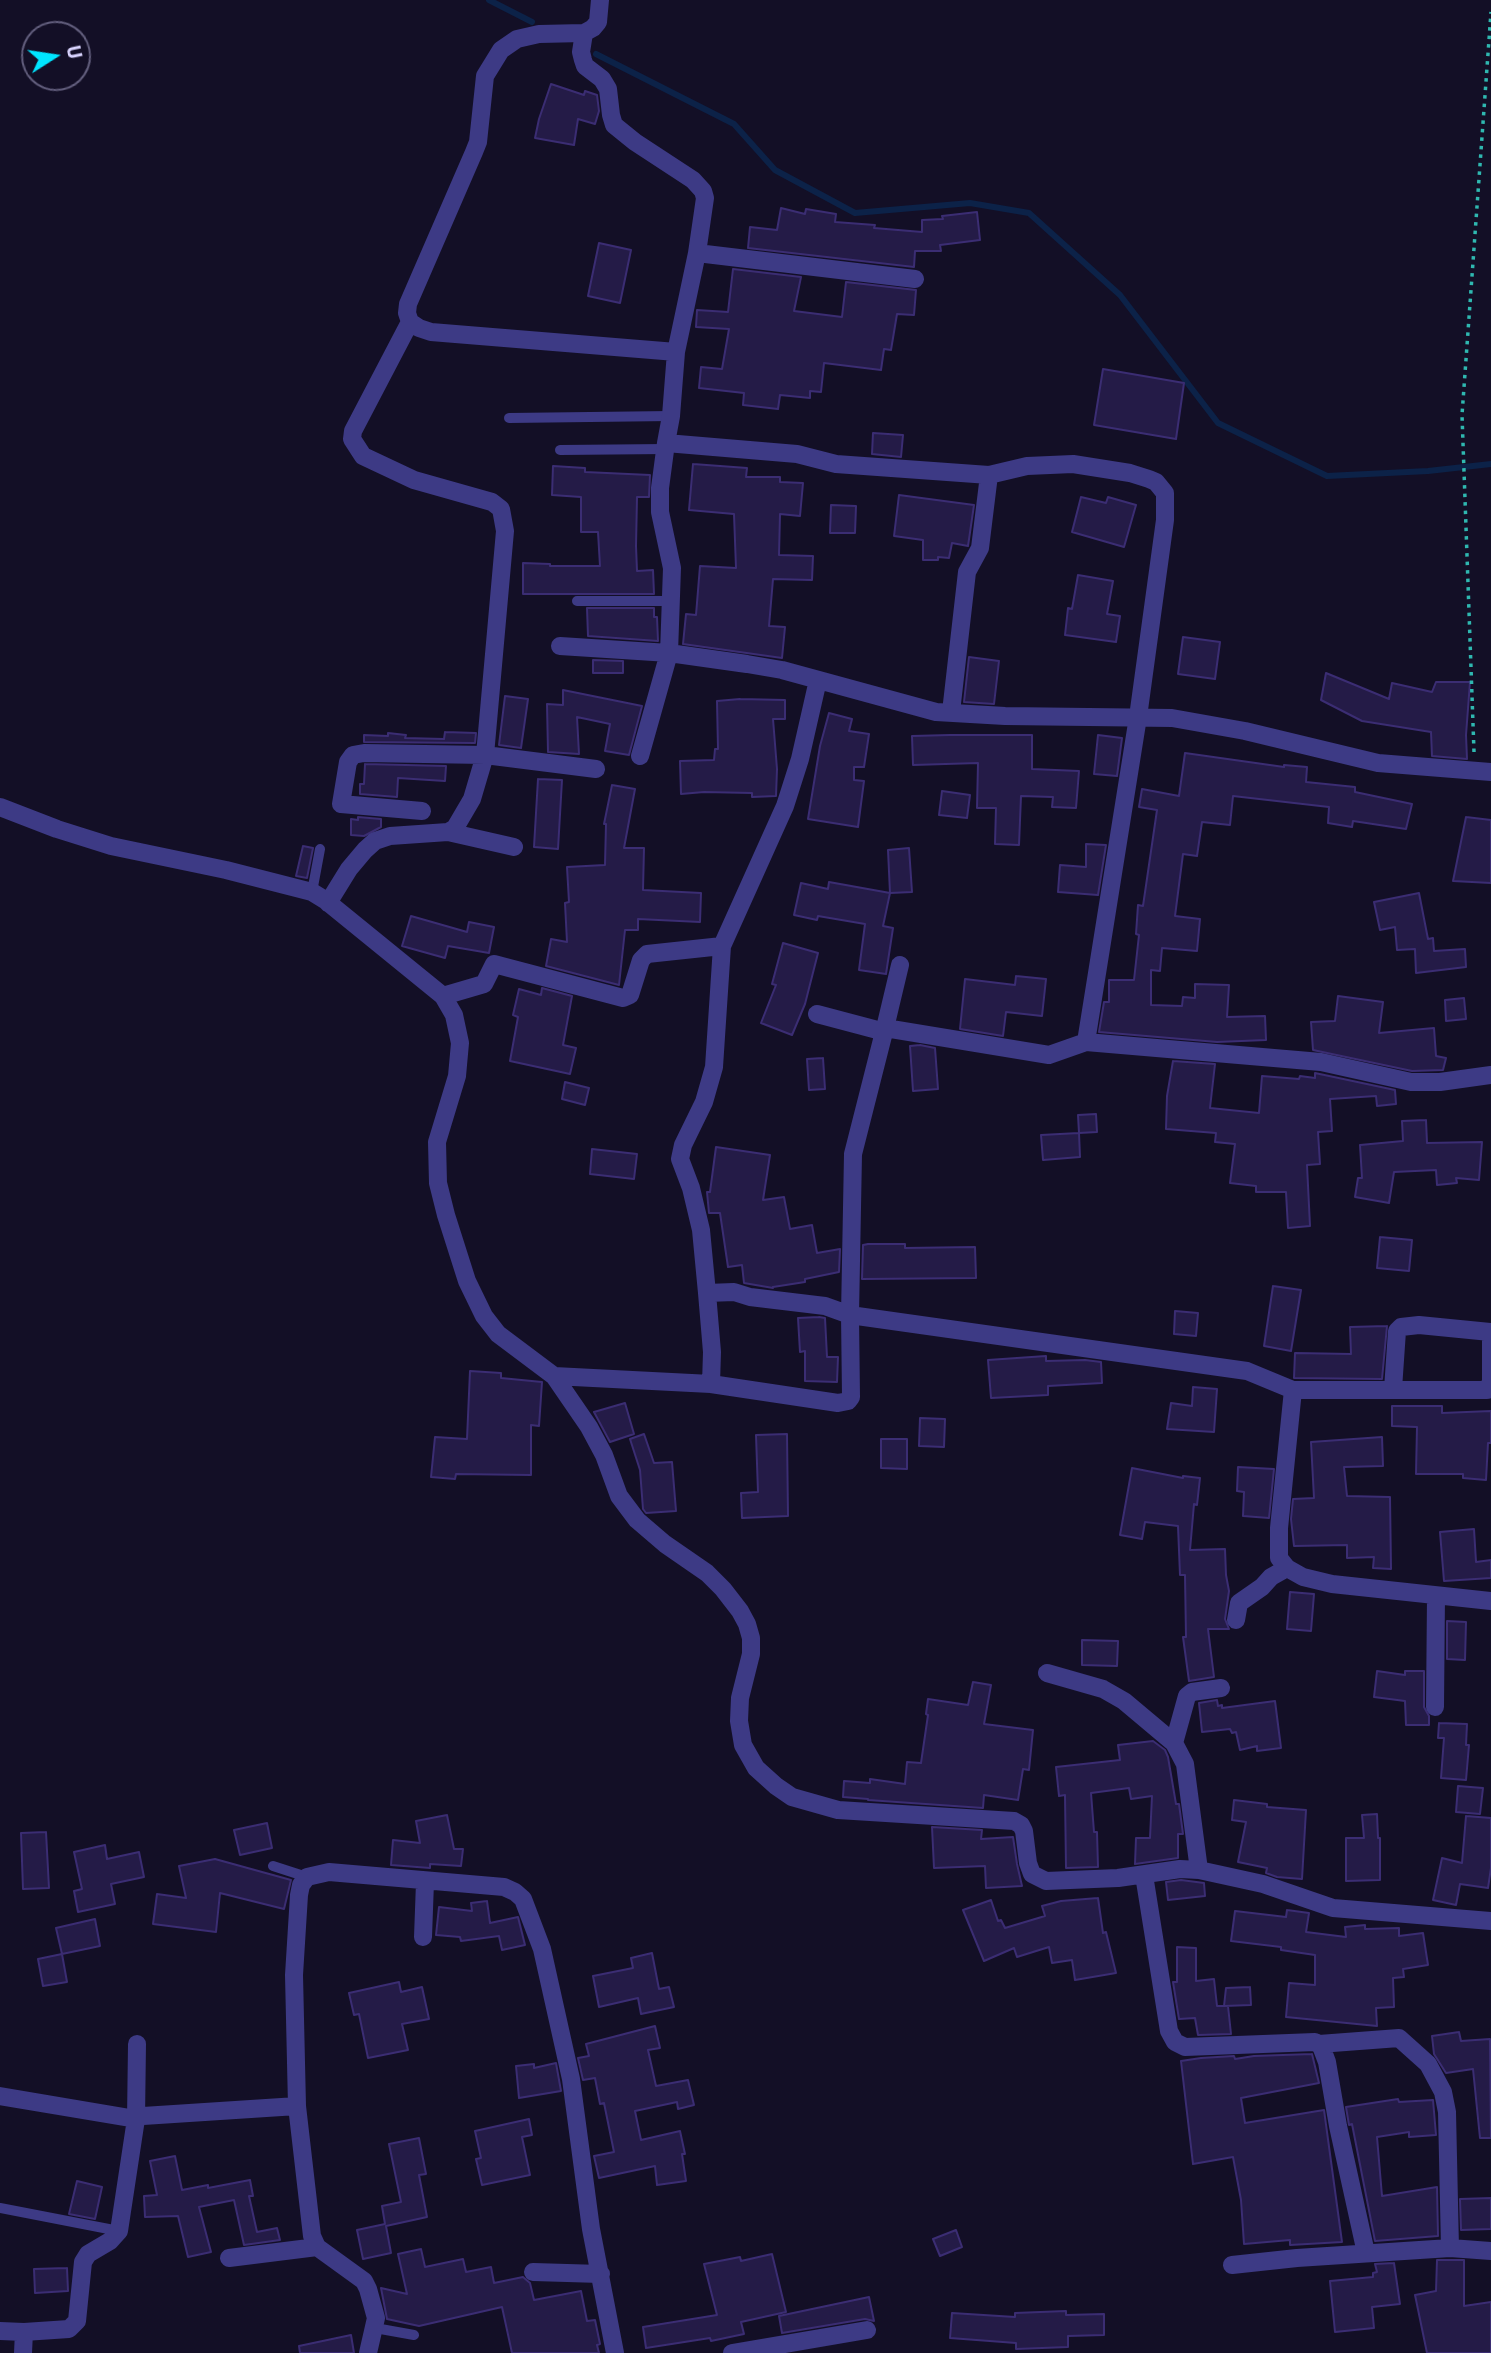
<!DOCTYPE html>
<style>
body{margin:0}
#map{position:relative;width:1491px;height:2353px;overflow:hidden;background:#130f26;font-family:"Exo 2",sans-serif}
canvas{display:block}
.north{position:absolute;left:21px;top:21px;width:70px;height:70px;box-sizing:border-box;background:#130f26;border:2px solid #625e7d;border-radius:50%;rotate:78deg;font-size:19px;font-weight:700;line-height:28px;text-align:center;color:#d9d4ff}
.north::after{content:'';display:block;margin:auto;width:24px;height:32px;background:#00e5ff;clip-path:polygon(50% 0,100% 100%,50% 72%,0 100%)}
</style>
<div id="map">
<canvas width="1491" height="2353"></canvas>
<div class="north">U</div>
</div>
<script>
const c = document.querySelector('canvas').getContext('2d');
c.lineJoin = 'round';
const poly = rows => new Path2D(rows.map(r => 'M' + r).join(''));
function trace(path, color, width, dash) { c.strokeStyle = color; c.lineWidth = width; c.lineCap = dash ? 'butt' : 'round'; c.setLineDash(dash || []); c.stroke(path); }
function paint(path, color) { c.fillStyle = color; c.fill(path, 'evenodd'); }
const stream = poly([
 [489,0,532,22],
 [596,54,734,124,775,170,855,213,970,203,1029,213,1120,295,1218,423,1327,476,1428,471,1491,464]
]);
const building = poly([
 [551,84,584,95,585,91,597,95,599,111,595,124,578,119,574,145,535,138,539,119,551,84],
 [781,208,805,214,806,209,836,214,835,222,875,225,874,228,922,232,922,220,943,219,942,216,977,212,980,240,940,245,941,251,915,251,914,267,748,248,750,227,777,230,781,208],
 [599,243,631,250,620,303,588,296,599,243],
 [733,269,801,277,794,311,842,317,846,282,916,290,914,315,897,314,891,350,884,349,881,370,824,363,821,392,810,391,810,398,780,395,778,409,743,405,744,393,699,388,701,367,722,369,729,329,696,327,697,310,728,312,733,269],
 [1103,369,1184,383,1176,439,1094,425,1103,369],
 [873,433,903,435,901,457,872,454,873,433],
 [693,464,747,468,746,477,780,477,780,482,803,483,800,516,780,514,779,555,813,556,812,580,773,579,769,626,785,627,782,658,683,644,686,614,696,615,700,566,736,568,734,514,689,510,693,464],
 [553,466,585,468,585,472,650,475,649,497,637,497,636,546,637,571,653,570,654,594,523,594,523,563,550,564,550,566,600,566,598,532,581,532,581,497,552,495,553,466],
 [899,495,974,505,968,546,952,543,949,558,938,557,938,560,923,560,923,540,894,536,899,495],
 [1081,497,1106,503,1108,497,1136,505,1124,547,1072,532,1081,497],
 [831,505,856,506,855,533,830,533,831,505],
 [1078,575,1113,581,1107,614,1120,616,1116,642,1065,635,1068,608,1072,609,1078,575],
 [587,608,654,608,654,617,657,617,658,641,588,636,587,608],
 [1183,637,1220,642,1215,679,1178,674,1183,637],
 [969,657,999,661,994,704,964,702,969,657],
 [593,660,623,661,623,673,593,673,593,660],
 [1326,673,1389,699,1392,683,1432,692,1436,682,1470,682,1466,735,1467,759,1432,756,1431,732,1362,721,1321,700,1326,673],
 [563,690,642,706,629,755,605,751,610,724,577,717,579,754,548,752,547,704,563,705,563,690],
 [505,696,528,699,521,748,499,745,505,696],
 [740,699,785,700,785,719,773,719,777,769,776,796,752,797,752,793,704,792,681,794,680,761,714,760,715,749,718,749,717,701,740,699],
 [829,713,852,719,849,731,869,734,864,767,854,767,854,780,864,781,858,827,808,819,820,746,829,713],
 [445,732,476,733,475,743,364,742,364,735,388,736,388,733,406,735,405,738,444,739,445,732],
 [950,735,1032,735,1032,769,1079,771,1076,808,1052,807,1053,797,1021,796,1019,845,995,844,996,808,977,808,978,763,913,765,912,736,950,735],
 [1098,735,1122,738,1117,776,1094,774,1098,735],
 [1185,753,1284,767,1284,765,1307,767,1306,782,1355,787,1355,792,1412,804,1406,829,1353,821,1352,827,1328,823,1329,807,1233,796,1230,825,1202,822,1197,856,1183,854,1175,916,1200,919,1197,951,1162,948,1160,971,1151,970,1151,1005,1182,1006,1183,997,1195,998,1195,984,1229,985,1227,1017,1265,1016,1266,1040,1217,1042,1099,1032,1104,1002,1109,1002,1109,980,1134,980,1139,935,1136,934,1138,905,1143,906,1157,810,1139,807,1142,789,1179,796,1185,753],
 [365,764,446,766,445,781,398,778,397,797,360,794,360,784,364,784,365,764],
 [538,779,562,780,558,849,534,847,538,779],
 [612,785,635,789,624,848,644,848,643,890,701,893,700,922,638,919,638,930,625,930,619,985,546,966,551,939,567,942,565,903,569,902,567,867,605,865,606,824,604,824,612,785],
 [942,791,970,795,967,818,939,815,942,791],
 [358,817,381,819,381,827,364,836,351,835,351,819,358,820,358,817],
 [1466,817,1491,820,1491,883,1453,881,1466,817],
 [1086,844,1106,845,1098,895,1058,892,1060,865,1086,867,1086,844],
 [303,846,313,848,307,878,296,876,303,846],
 [909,848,912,892,890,893,888,850,909,848],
 [829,882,890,893,883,926,893,928,886,974,859,970,865,924,818,916,817,920,794,915,801,883,828,889,829,882],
 [1419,893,1428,939,1433,938,1434,951,1465,949,1466,967,1416,973,1415,949,1397,950,1395,927,1380,930,1374,902,1419,893],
 [411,916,467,932,469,922,494,927,489,953,448,946,445,958,402,946,411,916],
 [783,943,818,953,805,1004,792,1035,761,1023,776,985,772,984,783,943],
 [1016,976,1046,979,1042,1016,1006,1012,1003,1036,960,1029,965,979,1015,985,1016,976],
 [542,988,572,996,563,1045,576,1048,570,1074,510,1061,518,1017,513,1015,519,989,541,995,542,988],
 [1338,996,1383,1002,1379,1033,1434,1028,1436,1056,1446,1058,1443,1070,1412,1071,1313,1050,1311,1022,1335,1021,1338,996],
 [1464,998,1466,1019,1446,1021,1445,1000,1464,998],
 [920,1045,935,1048,938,1089,913,1091,910,1046,920,1045],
 [823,1058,825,1089,809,1090,807,1059,823,1058],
 [1173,1061,1215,1064,1210,1108,1259,1113,1262,1076,1299,1079,1300,1076,1315,1078,1315,1073,1395,1090,1396,1104,1377,1106,1376,1096,1330,1099,1332,1131,1318,1132,1320,1164,1307,1165,1310,1226,1288,1228,1286,1192,1256,1192,1256,1186,1230,1183,1235,1144,1215,1142,1216,1133,1166,1129,1167,1096,1173,1061],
 [565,1082,589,1088,585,1105,562,1099,565,1082],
 [1096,1114,1097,1132,1079,1133,1078,1115,1096,1114],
 [1426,1120,1427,1143,1482,1142,1479,1180,1456,1178,1457,1183,1437,1185,1436,1170,1394,1172,1389,1203,1355,1197,1358,1178,1362,1178,1360,1145,1403,1141,1402,1121,1426,1120],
 [1079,1133,1080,1157,1043,1160,1041,1135,1079,1133],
 [716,1147,770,1155,763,1200,784,1197,790,1229,812,1225,817,1253,840,1249,839,1272,805,1279,805,1282,773,1287,773,1288,744,1283,742,1265,728,1267,720,1213,709,1213,707,1192,710,1192,716,1147],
 [592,1149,637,1154,634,1179,590,1174,592,1149],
 [1380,1237,1412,1240,1409,1271,1377,1268,1380,1237],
 [868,1244,905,1244,905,1248,975,1247,976,1278,862,1279,863,1245,868,1244],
 [1273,1286,1301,1290,1291,1351,1264,1346,1273,1286],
 [1175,1311,1198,1313,1196,1336,1174,1334,1175,1311],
 [819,1317,825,1318,827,1357,838,1357,837,1382,805,1381,805,1351,800,1352,798,1318,819,1317],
 [1387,1326,1382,1379,1294,1378,1295,1353,1351,1354,1350,1327,1387,1326],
 [1046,1356,1046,1361,1085,1360,1101,1362,1102,1383,1048,1386,1048,1395,991,1398,988,1360,1046,1356],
 [470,1371,501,1373,501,1378,542,1382,539,1426,531,1425,531,1475,456,1474,455,1479,431,1477,435,1437,467,1439,470,1371],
 [1193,1387,1217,1389,1214,1432,1167,1429,1171,1403,1192,1406,1193,1387],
 [625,1403,634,1434,610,1442,594,1412,625,1403],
 [1392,1406,1442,1406,1442,1413,1491,1411,1491,1443,1488,1443,1486,1480,1463,1478,1463,1474,1416,1474,1417,1427,1392,1426,1392,1406],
 [920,1418,945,1419,944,1447,919,1446,920,1418],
 [644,1434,654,1463,672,1462,676,1511,646,1513,643,1509,640,1470,630,1439,644,1434],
 [787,1434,788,1516,742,1518,741,1493,758,1492,756,1435,787,1434],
 [1382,1437,1383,1466,1344,1467,1347,1496,1390,1497,1391,1569,1373,1568,1374,1557,1347,1558,1347,1545,1294,1546,1291,1519,1293,1499,1314,1498,1311,1442,1382,1437],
 [881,1439,907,1439,907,1469,881,1468,881,1439],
 [1238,1467,1274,1469,1269,1518,1243,1516,1244,1492,1237,1491,1238,1467],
 [1132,1468,1183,1478,1183,1476,1200,1478,1197,1505,1194,1504,1190,1550,1225,1549,1226,1575,1229,1591,1225,1619,1229,1629,1208,1629,1214,1677,1189,1681,1183,1637,1186,1637,1185,1575,1180,1575,1178,1526,1145,1522,1142,1539,1120,1535,1132,1468],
 [1474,1529,1476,1562,1491,1560,1491,1578,1444,1581,1440,1532,1474,1529],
 [1290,1592,1314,1594,1311,1631,1287,1629,1290,1592],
 [1447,1621,1466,1622,1465,1660,1447,1659,1447,1621],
 [1082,1640,1118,1641,1117,1666,1082,1665,1082,1640],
 [1377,1671,1405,1675,1405,1671,1424,1671,1424,1707,1429,1716,1429,1725,1406,1725,1405,1701,1374,1697,1377,1671],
 [973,1682,991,1685,984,1724,1033,1730,1029,1770,1023,1769,1018,1800,984,1795,983,1808,868,1800,868,1799,843,1797,844,1781,870,1783,870,1779,905,1784,907,1762,921,1763,928,1715,926,1714,928,1699,968,1705,973,1682],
 [1217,1700,1218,1706,1222,1705,1222,1708,1275,1701,1281,1748,1257,1751,1257,1746,1240,1750,1236,1732,1232,1733,1230,1729,1202,1732,1199,1703,1217,1700],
 [1439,1723,1467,1724,1466,1745,1469,1745,1466,1780,1441,1778,1444,1738,1438,1738,1439,1723],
 [1153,1741,1165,1750,1168,1757,1176,1804,1179,1804,1183,1834,1178,1834,1178,1858,1135,1864,1136,1838,1150,1838,1152,1796,1131,1799,1129,1788,1091,1793,1094,1832,1097,1832,1098,1867,1066,1868,1065,1795,1059,1796,1056,1767,1120,1760,1118,1745,1153,1741],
 [1458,1786,1483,1788,1480,1814,1456,1812,1458,1786],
 [1234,1800,1267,1804,1267,1807,1306,1810,1302,1879,1277,1877,1266,1873,1267,1868,1238,1862,1246,1822,1232,1820,1234,1800],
 [1377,1814,1378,1838,1380,1838,1380,1880,1346,1881,1346,1838,1364,1838,1362,1815,1377,1814],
 [447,1815,454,1849,463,1849,461,1866,430,1864,430,1868,391,1865,393,1840,420,1843,416,1821,447,1815],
 [1466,1816,1491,1818,1491,1868,1488,1888,1460,1884,1456,1905,1433,1900,1442,1858,1462,1863,1466,1816],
 [267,1823,272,1848,240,1855,234,1830,267,1823],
 [932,1827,982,1830,981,1839,1013,1837,1017,1864,1022,1886,986,1888,985,1866,934,1868,932,1827],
 [46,1832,49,1888,23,1889,21,1833,46,1832],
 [105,1845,107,1859,139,1852,144,1877,111,1884,115,1904,78,1912,74,1891,82,1889,74,1852,105,1845],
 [215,1859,291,1880,284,1909,220,1893,216,1932,153,1924,157,1894,186,1898,179,1866,215,1859],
 [1181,1880,1204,1883,1205,1896,1168,1900,1166,1882,1181,1880],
 [1098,1898,1103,1933,1106,1932,1116,1973,1075,1980,1072,1960,1052,1963,1049,1947,1017,1957,1014,1948,984,1961,963,1910,991,1900,998,1921,1001,1920,1005,1928,1045,1916,1042,1906,1061,1901,1098,1898],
 [487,1901,490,1923,518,1917,525,1945,502,1950,499,1936,461,1941,460,1937,436,1935,439,1907,472,1911,471,1903,487,1901],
 [1287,1910,1309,1913,1306,1932,1346,1937,1345,1927,1365,1925,1365,1929,1399,1928,1399,1936,1423,1933,1428,1965,1403,1969,1404,1977,1393,1978,1394,2007,1376,2008,1377,2026,1286,2017,1289,1983,1315,1985,1315,1955,1281,1950,1281,1947,1231,1941,1235,1911,1286,1917,1287,1910],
 [95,1919,100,1946,62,1954,56,1928,95,1919],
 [1177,1947,1196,1948,1196,1981,1214,1979,1217,2006,1228,2006,1231,2034,1198,2035,1195,2018,1179,2019,1173,1982,1177,1982,1177,1947],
 [652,1953,659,1989,669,1987,674,2007,641,2014,638,1998,599,2007,593,1976,633,1968,631,1958,652,1953],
 [62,1954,67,1982,43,1986,38,1959,62,1954],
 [399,1982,401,1992,422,1987,429,2019,402,2024,408,2050,368,2058,359,2014,354,2015,349,1993,399,1982],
 [1250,1987,1251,2005,1224,2006,1226,1988,1250,1987],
 [655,2026,660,2048,648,2050,656,2086,688,2080,694,2105,678,2109,677,2102,635,2111,641,2140,680,2131,685,2154,682,2154,686,2181,657,2185,655,2166,599,2178,594,2156,614,2152,604,2103,600,2104,595,2078,583,2080,578,2058,589,2056,586,2044,655,2026],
 [1459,2032,1461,2041,1490,2039,1491,2138,1480,2138,1473,2069,1446,2073,1434,2054,1432,2036,1459,2032],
 [1312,2054,1319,2083,1241,2098,1245,2123,1324,2110,1342,2242,1290,2245,1290,2240,1244,2244,1241,2200,1233,2157,1193,2164,1181,2061,1201,2058,1234,2056,1235,2059,1254,2056,1312,2054],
 [556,2063,561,2091,519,2098,516,2066,534,2064,534,2068,556,2063],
 [1398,2099,1399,2102,1433,2100,1436,2135,1409,2137,1409,2132,1377,2137,1382,2196,1437,2187,1438,2236,1375,2241,1352,2124,1349,2125,1346,2107,1398,2099],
 [529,2119,532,2135,522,2137,530,2175,482,2185,476,2159,481,2158,475,2131,529,2119],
 [419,2138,426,2174,419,2175,427,2217,386,2226,391,2253,363,2259,357,2230,385,2224,382,2206,401,2202,389,2144,419,2138],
 [175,2156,182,2190,208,2185,208,2188,250,2180,253,2196,249,2196,257,2232,277,2228,280,2240,244,2245,234,2200,199,2207,211,2252,188,2257,178,2216,145,2217,144,2196,157,2195,150,2161,175,2156],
 [77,2181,102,2187,95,2219,69,2214,77,2181],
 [1491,2198,1491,2229,1461,2230,1460,2199,1491,2198],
 [956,2230,962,2247,940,2256,933,2239,956,2230],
 [421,2249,425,2267,463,2259,466,2272,491,2267,494,2283,523,2277,530,2283,534,2300,581,2291,587,2321,595,2320,600,2344,597,2345,599,2353,512,2353,502,2307,419,2326,387,2319,381,2288,407,2294,398,2254,421,2249],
 [772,2254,786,2312,741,2322,744,2334,711,2341,710,2338,646,2348,643,2327,717,2315,704,2264,740,2257,741,2261,772,2254],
 [1437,2260,1464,2260,1464,2306,1491,2302,1491,2353,1427,2353,1415,2295,1436,2291,1437,2260],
 [1394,2263,1400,2304,1372,2307,1374,2328,1335,2332,1330,2281,1373,2277,1373,2273,1377,2272,1375,2264,1394,2263],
 [67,2268,68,2291,35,2293,34,2269,67,2268],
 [869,2297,874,2321,865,2319,782,2333,779,2316,869,2297],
 [1066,2311,1066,2315,1104,2314,1104,2335,1068,2336,1068,2347,1016,2349,1016,2343,950,2338,952,2313,1015,2317,1015,2313,1066,2311],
 [351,2335,354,2353,300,2353,299,2346,351,2335]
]);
const path = poly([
 [1474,752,1462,415,1491,12]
]);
const lane = poly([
 [509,418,671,416],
 [560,450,666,449],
 [577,601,672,601],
 [312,892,320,849],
 [273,1866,307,1877],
 [0,2208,119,2231],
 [375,2328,414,2335]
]);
const street = poly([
 [600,0,598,22,593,28,584,33,539,34,517,39,501,50,485,76,478,142,474,152,408,304,407,313,410,322,419,328,431,332,676,352,671,416,666,443],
 [584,33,581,52,583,60,585,66,602,79,608,89,611,115,614,125,635,142,693,180,703,191,705,198,697,253,676,352],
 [697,253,915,279],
 [410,322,353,431,352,439,363,456,414,480,492,502,501,509,505,531,485,755,364,753,353,755,348,762,341,804,422,811],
 [560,646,669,653,747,664,782,670,936,712,1005,716,1172,718,1245,731,1378,763,1491,772],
 [951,712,967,572,980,548,989,475],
 [640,756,669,653,672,568,660,512,660,488,666,443,797,454,836,464,989,475,1027,466,1073,464,1130,473,1149,479,1156,482,1165,493,1165,520,1138,717,1086,1042,1321,1062,1411,1082,1440,1082,1491,1075],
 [0,807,57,829,111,846,226,870,312,892,325,900,443,996,454,1015,460,1043,457,1076,437,1142,438,1183,446,1215,467,1281,484,1316,498,1334,554,1376,711,1384,838,1403,848,1401,851,1397,850,1315,1247,1371,1293,1390],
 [448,832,514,847],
 [328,903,349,869,365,850,375,841,390,836,448,832,455,828,472,799,485,755,596,769],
 [722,946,714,1067,704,1102,683,1145,680,1159,691,1188,701,1230,707,1293,734,1292,750,1297,825,1306,850,1315,853,1154,885,1028,1049,1055,1086,1042],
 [443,996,484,984,494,964,623,998,630,995,641,960,647,954,722,946,785,806,800,759,818,680],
 [817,1014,885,1032],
 [885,1028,900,965],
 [707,1293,712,1352,711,1384],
 [1491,1332,1491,1382,1487,1390,1293,1390,1279,1528,1279,1558,1287,1568,1303,1577,1332,1584,1491,1601],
 [554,1376,589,1427,604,1455,619,1496,637,1520,665,1544,707,1573,723,1589,740,1611,747,1624,751,1638,751,1654,740,1698,739,1721,743,1745,756,1768,776,1786,792,1797,838,1810,1014,1821,1021,1825,1024,1831,1028,1863,1032,1874,1046,1881,1118,1878,1180,1869,1199,1870,1263,1884,1333,1908,1491,1921],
 [1393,1389,1397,1331,1401,1327,1419,1325,1490,1332],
 [1236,1620,1239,1603,1262,1587,1271,1577,1287,1568],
 [1047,1673,1103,1689,1124,1701,1174,1743,1185,1764,1199,1870],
 [1435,1707,1436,1596],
 [1174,1743,1187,1696,1192,1692,1221,1688],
 [1144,1875,1169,2031,1175,2042,1185,2047,1315,2042,1321,2046,1327,2062,1338,2126,1366,2253],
 [423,1937,425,1882],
 [1319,2044,1399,2038,1428,2064,1443,2092,1447,2112,1450,2248],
 [0,2096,136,2119,137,2044],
 [229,2258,317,2247],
 [1232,2265,1297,2258,1450,2248,1491,2251],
 [533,2272,601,2274],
 [0,2331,24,2332],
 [23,2353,24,2332,69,2329,77,2321,83,2262,88,2254,110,2241,119,2231,136,2119,143,2116,297,2106],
 [368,2353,376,2318,368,2289,364,2281,317,2247,312,2236,297,2106,294,1975,299,1895,301,1885,307,1877,329,1872,504,1887,515,1892,523,1899,542,1949,571,2079,591,2229,615,2353],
 [732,2353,867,2330]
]);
trace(stream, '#0c2248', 6);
paint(building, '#241b47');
trace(building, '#3b2d73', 2);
trace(path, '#2fb8b0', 3.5, [3.5, 5]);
trace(lane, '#3d3a85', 10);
trace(street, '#3d3a85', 18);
</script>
